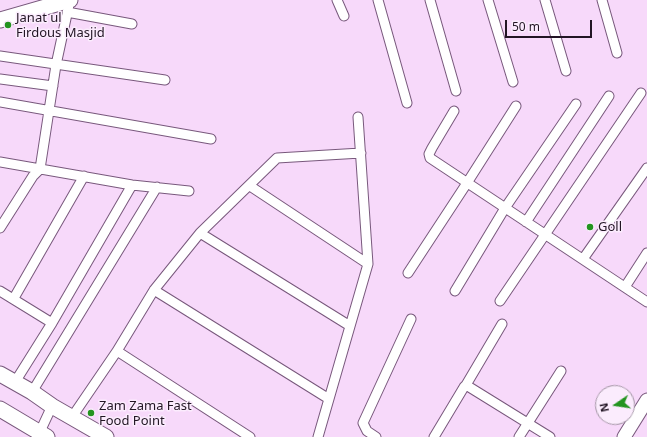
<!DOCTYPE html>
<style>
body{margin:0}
#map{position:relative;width:647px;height:437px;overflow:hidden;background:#f7d9fa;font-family:"Noto Sans",sans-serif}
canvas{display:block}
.north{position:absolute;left:595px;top:385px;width:40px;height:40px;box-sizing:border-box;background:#fbecfd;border:1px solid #a496a6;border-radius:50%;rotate:257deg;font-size:11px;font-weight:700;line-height:16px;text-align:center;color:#221524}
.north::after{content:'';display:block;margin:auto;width:14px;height:18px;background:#23941f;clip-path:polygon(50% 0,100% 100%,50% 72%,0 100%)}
.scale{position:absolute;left:505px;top:20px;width:87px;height:18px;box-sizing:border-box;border:2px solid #221524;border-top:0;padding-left:5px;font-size:12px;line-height:14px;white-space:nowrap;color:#221524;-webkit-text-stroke:3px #fbecfd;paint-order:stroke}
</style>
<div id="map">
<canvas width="647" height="437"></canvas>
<div class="north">N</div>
<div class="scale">50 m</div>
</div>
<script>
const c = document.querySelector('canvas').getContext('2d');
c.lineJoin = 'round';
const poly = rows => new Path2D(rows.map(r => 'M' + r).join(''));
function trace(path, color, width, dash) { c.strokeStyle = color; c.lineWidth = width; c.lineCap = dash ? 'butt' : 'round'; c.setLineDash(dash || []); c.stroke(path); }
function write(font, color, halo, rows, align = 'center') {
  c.font = font + ' "Noto Sans",sans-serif'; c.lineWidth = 3; c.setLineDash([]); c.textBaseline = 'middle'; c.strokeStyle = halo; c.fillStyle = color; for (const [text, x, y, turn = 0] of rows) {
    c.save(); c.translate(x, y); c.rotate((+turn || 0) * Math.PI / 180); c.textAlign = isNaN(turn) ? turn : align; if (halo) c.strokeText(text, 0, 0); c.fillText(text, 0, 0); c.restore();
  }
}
const street = poly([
 [337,0,344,16],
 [378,0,407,103],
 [430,0,456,91],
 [488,0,513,82],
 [545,0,566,71],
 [602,0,617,53],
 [67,12,132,24],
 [0,56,165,80],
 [0,79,53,86],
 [0,102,211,139],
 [454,111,432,148,429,154,430,158,647,302],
 [0,162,132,185,189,191],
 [250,186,368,264],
 [526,222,609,96],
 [0,228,33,176,40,169,56,65,70,0],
 [200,233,350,326],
 [583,259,647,168],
 [408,273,467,183,516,106],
 [625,287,647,253],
 [154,290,329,399],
 [0,291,52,323],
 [455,291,505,208,576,104],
 [14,298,84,176],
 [500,301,641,93],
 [15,382,52,323,132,185],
 [466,385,550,437],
 [32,392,157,187],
 [72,417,117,351],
 [38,436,52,406],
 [250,437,117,351,154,290,200,233,277,158,361,153],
 [318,437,368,264,358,117],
 [376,437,367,431,363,423,411,319],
 [434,437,464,387,466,385,502,324],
 [519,437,561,371]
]);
const secondary = poly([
 [624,437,647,400]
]);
const primary = poly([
 [0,20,70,0],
 [0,374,32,392,52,406,106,437],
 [0,409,47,437]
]);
const markers = [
 [8,25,4,"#23941f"],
 [590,227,4,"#23941f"],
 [91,413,4,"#23941f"]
];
const poiNames = [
 ["Janat ul",16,18],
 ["Firdous Masjid",16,33],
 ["Goll",598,227],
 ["Zam Zama Fast",99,406],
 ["Food Point",99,421]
];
trace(street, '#78587c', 11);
trace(secondary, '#78587c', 15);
trace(primary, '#78587c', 17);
trace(street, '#fff', 9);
trace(secondary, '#fff', 13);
trace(primary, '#fff', 15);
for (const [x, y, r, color] of markers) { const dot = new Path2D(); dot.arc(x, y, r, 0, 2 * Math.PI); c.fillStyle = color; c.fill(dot); trace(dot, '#fbecfd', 1.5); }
write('13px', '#221524', '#fbecfd', poiNames, 'left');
</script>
